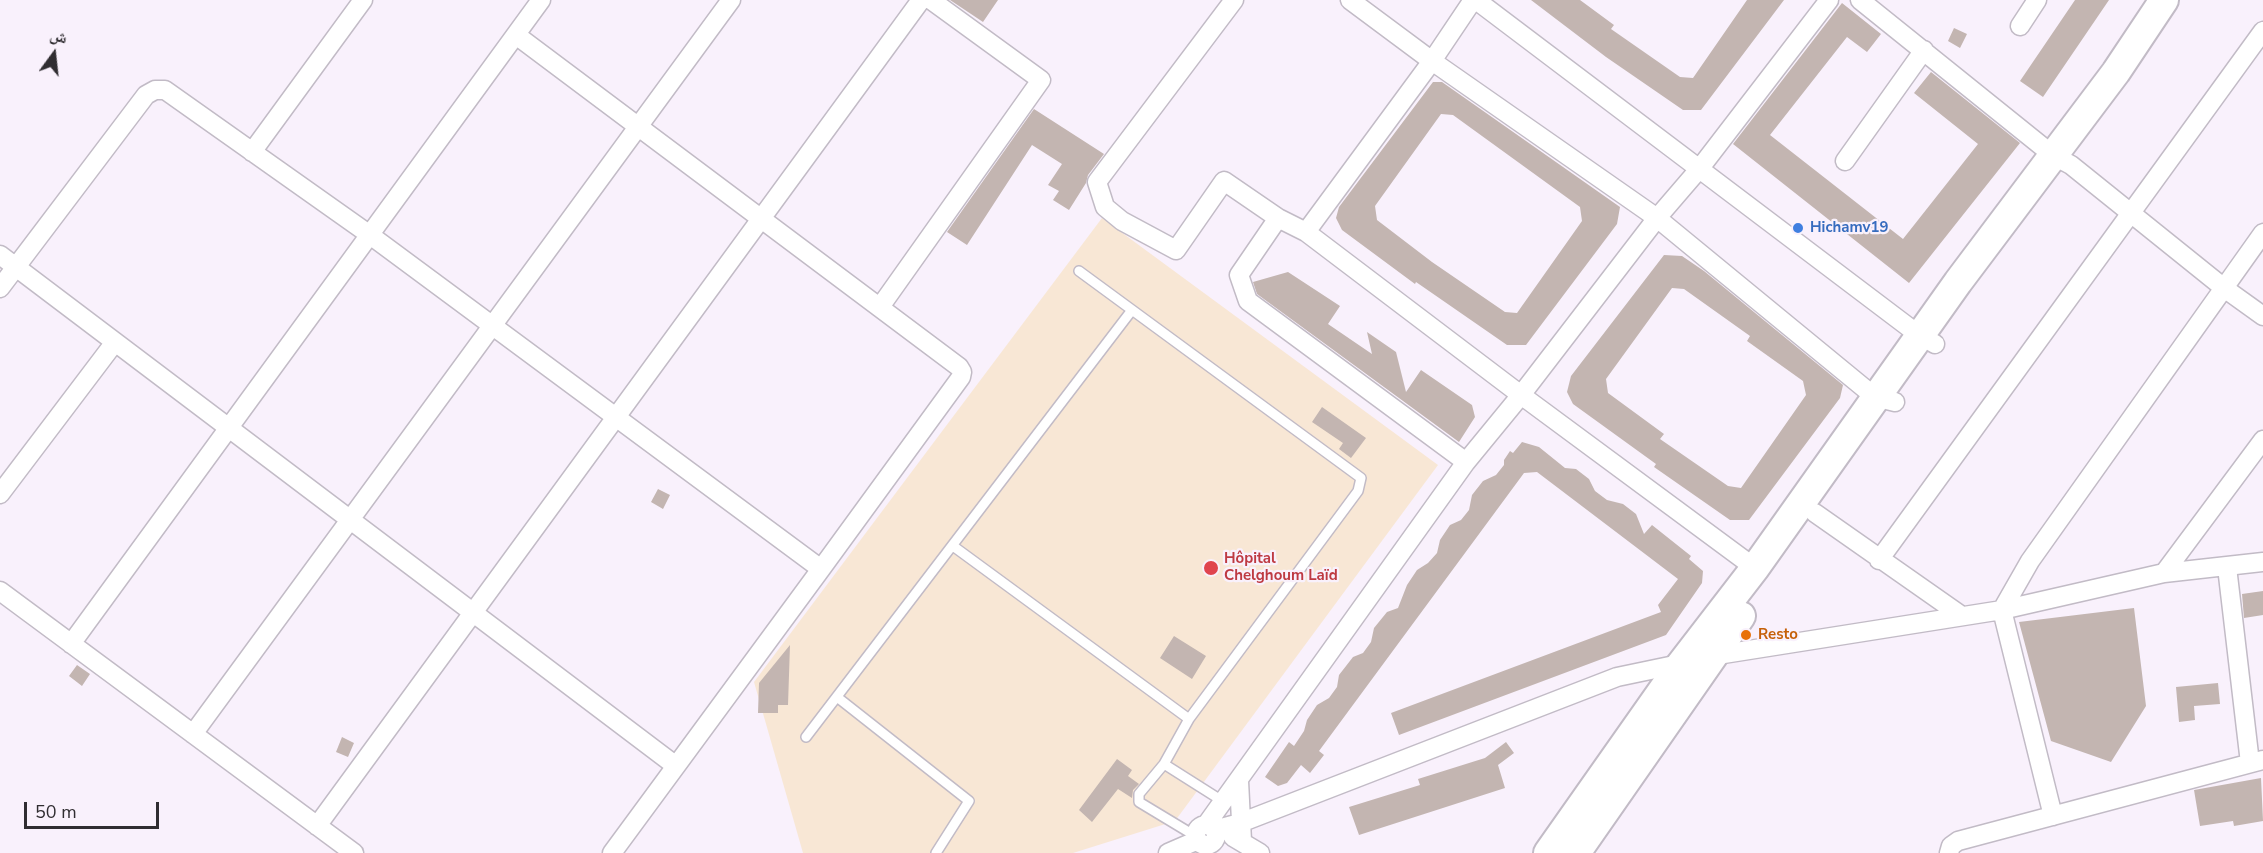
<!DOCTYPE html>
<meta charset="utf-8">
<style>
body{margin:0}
#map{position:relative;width:2263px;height:853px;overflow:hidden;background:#f9f1fc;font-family:"Nunito Sans","Noto Naskh Arabic",sans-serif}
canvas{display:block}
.north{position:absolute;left:24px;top:24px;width:60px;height:60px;-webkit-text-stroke:4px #f9f1fc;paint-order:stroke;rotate:15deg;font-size:16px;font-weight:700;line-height:24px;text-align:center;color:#302d31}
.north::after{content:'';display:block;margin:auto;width:21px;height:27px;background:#302d31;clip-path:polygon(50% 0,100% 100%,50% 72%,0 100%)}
.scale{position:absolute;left:24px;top:802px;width:135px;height:27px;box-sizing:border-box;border:3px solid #302d31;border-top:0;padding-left:8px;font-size:18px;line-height:21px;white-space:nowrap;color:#302d31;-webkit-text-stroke:4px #f9f1fc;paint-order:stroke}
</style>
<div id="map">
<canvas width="2263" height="853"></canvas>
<div class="north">ش</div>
<div class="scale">50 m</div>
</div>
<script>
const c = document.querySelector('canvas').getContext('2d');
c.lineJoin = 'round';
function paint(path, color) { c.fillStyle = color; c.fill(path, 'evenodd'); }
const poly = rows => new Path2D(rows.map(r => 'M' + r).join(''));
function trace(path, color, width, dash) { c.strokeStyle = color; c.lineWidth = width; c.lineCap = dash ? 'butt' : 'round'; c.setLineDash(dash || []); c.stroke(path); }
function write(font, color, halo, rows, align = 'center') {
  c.font = font + ' "Nunito Sans",sans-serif'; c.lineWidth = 4.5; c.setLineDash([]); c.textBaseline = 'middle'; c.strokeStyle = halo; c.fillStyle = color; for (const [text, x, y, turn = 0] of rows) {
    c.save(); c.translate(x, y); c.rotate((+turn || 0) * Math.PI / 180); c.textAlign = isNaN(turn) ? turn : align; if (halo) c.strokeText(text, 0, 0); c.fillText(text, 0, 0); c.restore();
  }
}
const medical = poly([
 [1102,218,1438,465,1175,821,1073,853,803,853,754,682]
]);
const building = poly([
 [950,0,998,0,983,22],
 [1531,0,1580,0,1614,25,1611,29,1680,77,1693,78,1747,0,1784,0,1701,110,1683,110,1606,57],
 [2075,0,2109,0,2043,97,2020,81],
 [1842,3,1881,34,1867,52,1847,37,1770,135,1903,239,1978,144,1914,93,1931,72,2020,143,1909,283,1733,144],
 [1954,28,1967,34,1960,48,1948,41],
 [1433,82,1442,82,1620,207,1617,224,1526,345,1507,345,1416,282,1415,284,1342,230,1336,218,1339,207],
 [1441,114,1453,115,1580,207,1582,221,1517,313,1505,312,1432,262,1377,220,1375,206],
 [1034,109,1104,154,1088,175,1086,183,1069,210,1053,200,1059,191,1048,185,1062,164,1032,145,967,245,947,232],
 [1664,255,1682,256,1704,271,1843,385,1840,398,1749,520,1730,520,1654,467,1656,464,1573,404,1567,392,1571,376],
 [1672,288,1684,289,1750,336,1747,341,1803,381,1806,395,1741,488,1728,486,1660,439,1664,434,1608,393,1606,379],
 [1288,272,1340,306,1328,324,1372,354,1367,332,1396,352,1406,392,1421,370,1472,405,1475,417,1459,442,1257,294,1253,282],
 [1322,407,1366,438,1351,458,1339,449,1343,443,1312,422],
 [1522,442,1539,447,1565,468,1576,469,1589,479,1595,491,1607,500,1623,504,1636,514,1644,534,1652,525,1691,556,1689,559,1703,571,1702,583,1666,635,1399,735,1391,713,1661,612,1658,605,1678,579,1537,472,1524,473,1319,751,1324,755,1310,773,1301,765,1287,783,1278,786,1265,777,1289,742,1294,746,1304,731,1307,720,1317,705,1329,698,1337,687,1339,675,1353,657,1363,653,1371,642,1374,628,1387,612,1398,608,1407,585,1417,570,1428,563,1437,553,1440,540,1450,525,1461,520,1469,510,1472,495,1483,481,1496,475,1504,465,1504,460,1510,451,1513,453],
 [658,489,670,495,663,509,651,502],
 [2263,591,2263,615,2244,618,2242,594],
 [2134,608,2146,706,2111,762,2051,741,2019,622],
 [1174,636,1206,656,1192,679,1160,658],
 [790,645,788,705,778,705,778,713,758,713,759,683],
 [77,665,90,674,82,686,69,676],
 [2218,683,2220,704,2194,706,2195,720,2179,722,2176,687],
 [342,737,354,743,348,757,336,752],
 [1506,742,1514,753,1498,765,1505,788,1359,835,1349,807,1420,785,1418,779,1485,758],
 [1117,759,1132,770,1128,776,1139,784,1133,790,1132,798,1118,789,1092,822,1079,810],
 [2261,778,2263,821,2234,826,2233,821,2200,826,2194,790]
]);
const service = poly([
 [1079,271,1361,478,1358,491,1189,719,1164,764,1139,794,1139,802,1197,837],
 [953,546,1189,719],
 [837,697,969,801,936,853],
 [806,737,1132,310],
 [1164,764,1224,802]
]);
const minor = poly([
 [1234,0,1097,182,1105,207,1122,221,1176,250,1224,181,1278,218],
 [1350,0,1432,61,1657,218,1875,397,1895,402],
 [1476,0,1919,335,1935,344],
 [1860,0,2054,156,2071,165,2224,288,2263,316],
 [2020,26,2037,0],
 [516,35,959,367,962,372,961,377,821,569,612,853],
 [252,152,363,0],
 [1845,161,1924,50],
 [1306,232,1432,61,1473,0],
 [0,255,676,766],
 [0,288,146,95,155,90,165,90,370,235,821,569],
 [880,307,1041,80,931,0],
 [1466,462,1248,301,1239,275,1278,218,1306,232,1521,395,1755,568],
 [0,494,115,342],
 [1815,513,1962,616],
 [1879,560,2263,31],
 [2227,567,2250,763],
 [2164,573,2263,440],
 [0,591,354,853],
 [71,644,541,0],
 [1711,656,2002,610,2030,561,2263,233],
 [193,734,731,0],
 [1239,781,1242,841],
 [2053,816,2002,610,2164,573,2263,562],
 [1206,825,1466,462,1521,395,1657,218,1700,168,1829,0],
 '1196 835a10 10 0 1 1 20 0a10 10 0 1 1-20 0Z',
 [317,826,921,0],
 [1214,830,1240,823,1617,677,1684,663],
 [1233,837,1260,853],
 [1168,853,1198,840],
 [1949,853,1951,846,1958,841,2263,760]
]);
const primary = poly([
 [1548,853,1681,664,1755,568,1958,282,2116,72,2164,0],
 [1576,853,1741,616]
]);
const markers = [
 [1798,228,6,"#3f7fe0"],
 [1211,568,8,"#e0444e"],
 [1746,635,6,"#e8710a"]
];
const shopNames = [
 ["Hichamv19",1810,228]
];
const healthNames = [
 ["Hôpital",1224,559],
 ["Chelghoum Laïd",1224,576]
];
const foodNames = [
 ["Resto",1758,635]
];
paint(medical, '#f8e7d5');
paint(building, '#c3b5b1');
trace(service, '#c2bbc6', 12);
trace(minor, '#c2bbc6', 21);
trace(primary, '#c2bbc6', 32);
trace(service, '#fff', 9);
trace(minor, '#fff', 18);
trace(primary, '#fff', 28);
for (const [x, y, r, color] of markers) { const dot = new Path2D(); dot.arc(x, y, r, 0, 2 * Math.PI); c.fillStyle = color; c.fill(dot); trace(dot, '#f9f1fc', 2); }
write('bold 15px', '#366cbe', '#f9f1fc', shopNames, 'left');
write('bold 15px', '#be3a42', '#f9f1fc', healthNames, 'left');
write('bold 15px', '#c56008', '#f9f1fc', foodNames, 'left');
</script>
